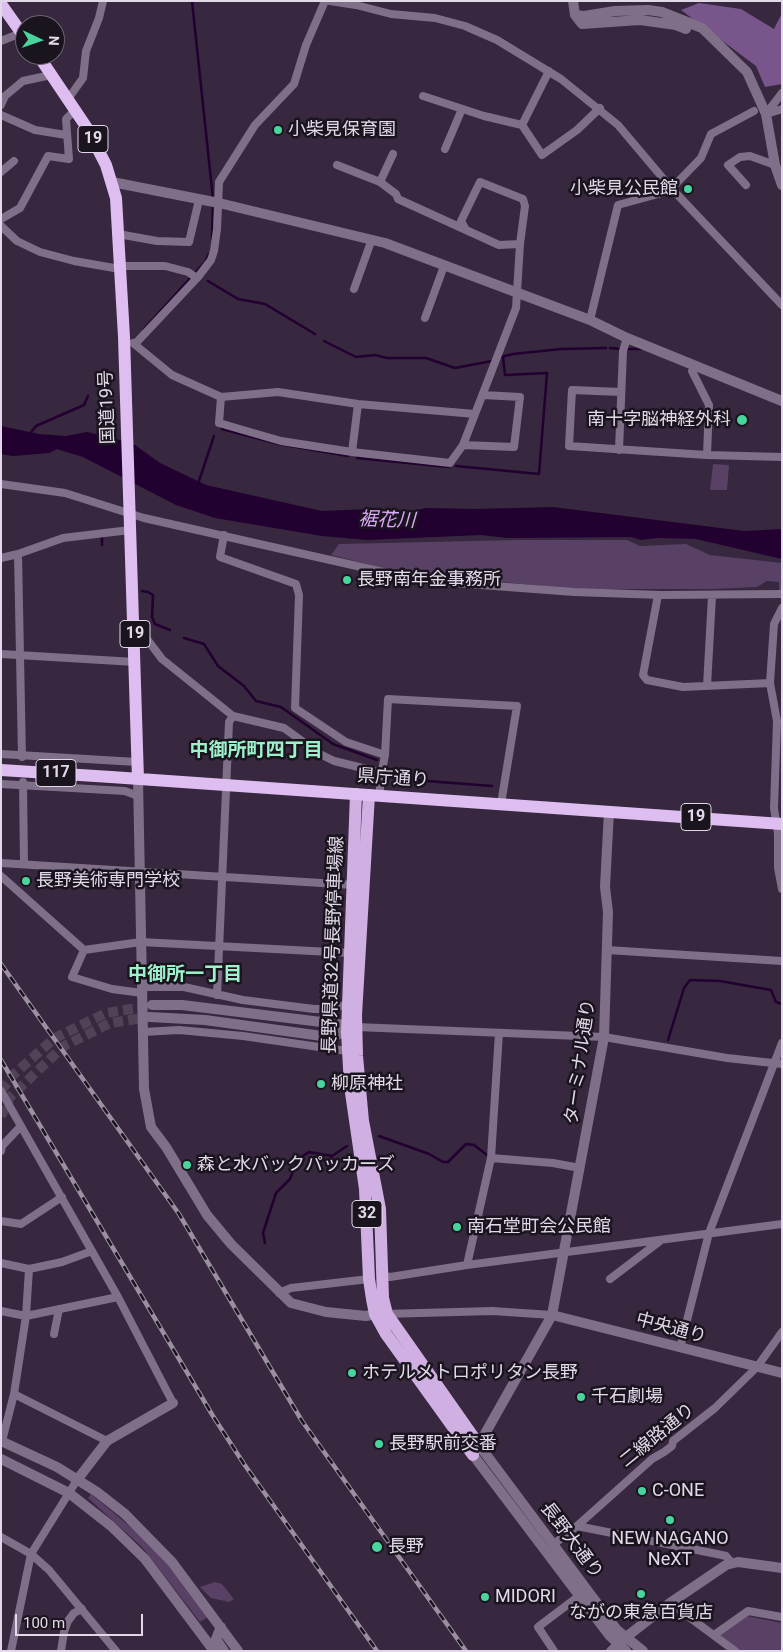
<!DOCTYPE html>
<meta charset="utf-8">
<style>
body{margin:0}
#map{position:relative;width:783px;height:1652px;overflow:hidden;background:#37273f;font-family:Roboto,sans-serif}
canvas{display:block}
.frame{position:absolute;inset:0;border:2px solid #e2d9e8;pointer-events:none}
.north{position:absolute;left:15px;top:15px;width:50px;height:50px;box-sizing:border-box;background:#1a141e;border:1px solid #6a636f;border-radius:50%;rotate:93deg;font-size:14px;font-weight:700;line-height:20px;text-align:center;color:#e2d9e8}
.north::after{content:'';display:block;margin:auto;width:18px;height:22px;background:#48d49d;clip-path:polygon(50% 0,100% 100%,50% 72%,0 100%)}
.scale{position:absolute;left:15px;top:1614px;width:128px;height:22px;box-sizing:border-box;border:2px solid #e2d9e8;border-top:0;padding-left:6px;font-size:15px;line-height:18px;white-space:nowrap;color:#e2d9e8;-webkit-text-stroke:4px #1a141e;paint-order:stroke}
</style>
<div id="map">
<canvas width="783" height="1652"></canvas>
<div class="frame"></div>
<div class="north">N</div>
<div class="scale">100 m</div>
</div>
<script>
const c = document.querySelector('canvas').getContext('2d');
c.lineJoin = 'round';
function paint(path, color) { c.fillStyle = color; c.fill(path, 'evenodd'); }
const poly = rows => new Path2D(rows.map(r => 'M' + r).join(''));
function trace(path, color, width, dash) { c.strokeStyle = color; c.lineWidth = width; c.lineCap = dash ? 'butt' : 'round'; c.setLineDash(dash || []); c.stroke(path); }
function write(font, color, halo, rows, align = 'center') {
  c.font = font + ' Roboto,"Noto Sans JP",sans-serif'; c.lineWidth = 5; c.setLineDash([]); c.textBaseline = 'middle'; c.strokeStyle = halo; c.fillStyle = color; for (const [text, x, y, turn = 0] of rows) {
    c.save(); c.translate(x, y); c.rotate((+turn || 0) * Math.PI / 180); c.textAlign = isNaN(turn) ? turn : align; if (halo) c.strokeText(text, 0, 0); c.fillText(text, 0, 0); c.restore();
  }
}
const green = poly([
 [713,464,729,465,727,490,710,490],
 [516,540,627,540,640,546,686,544,710,555,782,563,782,591,779,591,779,582,767,581,757,587,714,589,574,589,422,574,379,567,331,555,339,544],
 [91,1494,145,1539,169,1565,208,1617,200,1622,143,1548,88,1498],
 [215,1582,222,1584,234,1599,229,1602,211,1598,200,1587],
 [747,1616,782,1623,782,1651,739,1651,721,1637,721,1634]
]);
const forest = poly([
 [699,3,741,9,774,29,782,13,782,84,765,87,756,66,681,10]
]);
const water = poly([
 [1,426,39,434,66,436,87,432,113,438,135,445,160,463,206,485,322,511,369,509,404,512,427,508,475,509,553,507,744,531,782,529,782,559,696,539,658,538,641,540,631,537,507,538,481,535,367,540,322,536,215,518,176,505,83,457,57,449,49,453,13,456,1,454]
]);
const stream = poly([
 [192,1,213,199],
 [781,101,782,100],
 [212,239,213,204],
 [208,281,238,299,265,304,315,334],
 [144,329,205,262,209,254],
 [324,341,356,357,375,355,387,358,426,358,455,368,492,361],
 [610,348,620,349],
 [628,349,641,349],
 [501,357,513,354,561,349,606,348],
 [96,382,107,370],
 [222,429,279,444,348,456],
 [29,435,36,426,84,405,88,396],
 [357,458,449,467],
 [456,466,539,474,547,373,505,375,503,357],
 [198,484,214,436],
 [102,537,102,545],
 [142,591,148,592,153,595,152,617,155,624,170,630],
 [184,638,204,644,218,666,244,686,256,701,281,707,333,744,377,760],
 [414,780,492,786],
 [668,1040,684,988,690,980,720,981,771,990,776,1002,782,1004],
 [379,1136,429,1154,443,1162,448,1162,466,1144,474,1145,487,1155],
 [265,1243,263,1233,276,1193,290,1179,298,1159,309,1152,332,1156,347,1146]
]);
const tertiaryTunnel = poly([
 [1,1091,13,1075,55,1038,106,1013,150,1006],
 [1,1116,10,1097,64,1046,110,1023,149,1017]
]);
const minor = poly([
 [330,1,356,5,391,14,435,18,465,26,497,40,561,79,618,125,672,189,782,305],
 [1,41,21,33],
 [423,96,484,116,522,125,542,155,577,130,600,108],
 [68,99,83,78,86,51,99,18,103,1],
 [1,105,5,96,23,81,51,75],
 [766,114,782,93],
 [766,114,782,109],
 [1,115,35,130,66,135],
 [522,125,549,71],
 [445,149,462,109],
 [337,165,380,182,396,194,398,199,466,230],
 [1,172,14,161],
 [380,182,393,154],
 [746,185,728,165,740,157,750,156,775,165],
 [1,219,20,208,48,156,69,159,66,119,75,110],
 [1,226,17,241,40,252,74,261,120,269],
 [118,234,157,241,189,242,199,200],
 [120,266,165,266,188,272,197,278],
 [354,289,372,239],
 [425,318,444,266],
 [590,320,618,205,669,191,701,158,711,134,754,111],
 [133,343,172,375,221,397,278,392,358,404,475,414],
 [135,344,198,277,211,260,214,251,217,229,219,182,255,125,294,84,306,45,325,1],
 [695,365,692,371,709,405,707,455],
 [621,392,572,390,569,446,707,455,782,457],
 [221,397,219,423,281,441,352,452,450,463,463,445,516,308,520,244,525,206,523,199,480,182,461,221,466,230,499,245,520,244],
 [463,445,514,447,520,397,483,395],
 [619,450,623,351,627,338],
 [352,452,358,404],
 [1,484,65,493,144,518,379,571,428,581,574,592,661,595,782,594],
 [224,535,220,557,296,584,299,595,295,708,346,742,385,755],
 [18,554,63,538,130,530],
 [1,558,18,554,22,757],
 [658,595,643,675,647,680,683,687,770,683],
 [782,608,774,624,770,683,777,721,774,808,778,834,778,868,782,889],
 [134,622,162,659,233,716,284,728,320,754,334,761,383,773],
 [1,654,135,662],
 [707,686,712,596],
 [1,754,137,762],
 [23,782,24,864],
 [1,784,125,791,138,796],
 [380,795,380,781,385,755,388,699,517,706,501,804],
 [1,863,353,885],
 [1,876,84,950,141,942,350,953],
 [84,950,72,977,112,989,142,993],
 [607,950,782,961],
 [142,987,184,987,243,1000,314,1009,332,1009,347,1004],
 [217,995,229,722,233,716],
 [356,1027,604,1037,727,1058,782,1064],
 [143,1032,179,1030,243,1036,347,1051],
 [1,1091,118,1297,173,1403],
 [1,1151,2,1146,20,1127],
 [491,1158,553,1163,580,1168],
 [1,1221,21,1224,62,1197],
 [1,1263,29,1269,26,1316,14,1394,2,1441],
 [467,1265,491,1158,499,1033],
 [29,1269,62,1262,92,1251],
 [381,1275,390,1277,467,1265,782,1224],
 [610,1279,660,1241],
 [279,1293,291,1288,369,1279],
 [1,1311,26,1316,118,1297],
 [385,1314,492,1311,552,1315],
 [54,1334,59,1309],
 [680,1348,709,1233,782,1043],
 [14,1394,107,1441],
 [577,1526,652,1459,664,1452,672,1446,673,1441,715,1408,757,1367,782,1332],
 [1,1537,31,1554,49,1570,116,1651],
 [554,1544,577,1526,717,1554,726,1556,732,1563],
 [670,1603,735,1651],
 [714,1635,748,1611,782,1617],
 [11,1651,31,1554,77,1480],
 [61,1651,64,1632,68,1621,74,1613,82,1609],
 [554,1651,538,1627,579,1596],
 [610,1651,617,1644]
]);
const tertiary = poly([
 [573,1,575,15,582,24,640,20,676,25,686,29],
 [575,15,584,16,615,11,648,10,662,12,702,28,747,72,766,114,775,165,782,185],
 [112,182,219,203,385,243,590,320,627,338,782,401],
 [138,779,144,1089,151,1127,166,1147,207,1215,231,1244,291,1303,326,1312,366,1316,375,1314],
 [609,811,605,887,608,912,604,1037,552,1315,473,1455,609,1635,626,1651],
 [152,1005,182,1005,354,1026],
 [150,1017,205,1020,322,1036,337,1035,353,1028],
 [552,1315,782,1373],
 [1,1441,57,1467,97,1492,125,1514,172,1562,238,1651],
 [479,1445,617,1630,643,1651],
 [1,1459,69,1493,111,1526,145,1559,214,1651],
 [77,1480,107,1441,173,1403],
 [221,1627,216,1639,224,1651],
 [621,1641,670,1603,726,1565,738,1562,782,1568]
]);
const primary = poly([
 [356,794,347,1032,350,1086,365,1189,369,1279,372,1299,375,1314,386,1334,473,1455],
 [369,795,356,1015,357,1056,363,1121,380,1209,383,1298,387,1314,479,1445]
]);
const trunk = poly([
 [1,4,25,38],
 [38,55,87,128,106,165,116,198,124,337,138,779],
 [111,777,782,824]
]);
const rail = poly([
 [1,964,179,1214,302,1421,466,1651],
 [1,1060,213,1416,244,1464,377,1651]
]);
const trunkBridge = poly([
 [1,770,111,777]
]);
const markers = [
 [278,130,5,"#48d49d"],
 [688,189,5,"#48d49d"],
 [742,420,6,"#48d49d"],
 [347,580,5,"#48d49d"],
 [26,881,5,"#48d49d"],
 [321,1084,5,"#48d49d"],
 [187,1165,5,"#48d49d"],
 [457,1227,5,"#48d49d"],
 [352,1373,5,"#48d49d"],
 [581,1397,5,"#48d49d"],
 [379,1444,5,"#48d49d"],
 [642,1491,5,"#48d49d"],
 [670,1520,5,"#48d49d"],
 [377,1547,6,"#48d49d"],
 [641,1594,5,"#48d49d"],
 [485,1597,5,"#48d49d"]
];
const shields = [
 [93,139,30],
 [135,634,30],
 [56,773,40],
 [696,817,30],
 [367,1214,30]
];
const shieldNames = [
 ["19",93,139],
 ["19",135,634],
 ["117",56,773],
 ["19",696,817],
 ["32",367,1214]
];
const poiNames = [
 ["小柴見保育園",288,130],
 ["小柴見公民館",678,189,"right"],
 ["南十字脳神経外科",731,420,"right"],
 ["長野南年金事務所",357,580],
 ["長野美術専門学校",36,881],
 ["柳原神社",331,1084],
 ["森と水バックパッカーズ",197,1165],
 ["南石堂町会公民館",467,1227],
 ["ホテルメトロポリタン長野",362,1373],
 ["千石劇場",591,1397],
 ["長野駅前交番",389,1444],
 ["C-ONE",652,1491],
 ["NEW NAGANO",670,1539,"center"],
 ["NeXT",670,1560,"center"],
 ["長野",388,1547],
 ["MIDORI",495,1597],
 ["ながの東急百貨店",641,1613,"center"]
];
const streetNames = [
 ["国道19号",108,407,-92],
 ["県庁通り",393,779,4],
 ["長野県道32号長野停車場線",334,945,-88],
 ["ターミナル通り",581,1062,-82],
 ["中央通り",671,1329,15],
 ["二線路通り",658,1436,-39],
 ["長野大通り",571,1541,53]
];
const waterNames = [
 ["裾花川",387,521,2]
];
const neighbourhoodNames = [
 ["中御所町四丁目",256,751],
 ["中御所一丁目",185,975]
];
paint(green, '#584164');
paint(forest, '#78558b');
paint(water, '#220130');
trace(stream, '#220130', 2.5);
trace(tertiaryTunnel, '#514258', 10, [10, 5]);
trace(minor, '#7f6f88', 8);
trace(tertiary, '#7f6f88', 10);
trace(primary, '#d0afe2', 12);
trace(trunk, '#debef0', 12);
trace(rail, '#9b8fa2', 4.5);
trace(rail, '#1a141e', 2.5, [8]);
trace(trunkBridge, '#debef0', 12);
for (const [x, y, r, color] of markers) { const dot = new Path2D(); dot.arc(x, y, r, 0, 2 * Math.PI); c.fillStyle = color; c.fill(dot); trace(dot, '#1a141e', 2); }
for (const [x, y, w] of shields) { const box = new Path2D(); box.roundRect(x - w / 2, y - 13.5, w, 27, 4); c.fillStyle = '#1a141e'; c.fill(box); trace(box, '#e2d9e8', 1); }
write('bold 16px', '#e2d9e8', null, shieldNames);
write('18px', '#e2d9e8', '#1a141e', poiNames, 'left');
write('18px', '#e2d9e8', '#1a141e', streetNames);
write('italic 19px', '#dba7f7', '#1a141e', waterNames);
write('bold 19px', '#9df2cb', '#1a141e', neighbourhoodNames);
</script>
